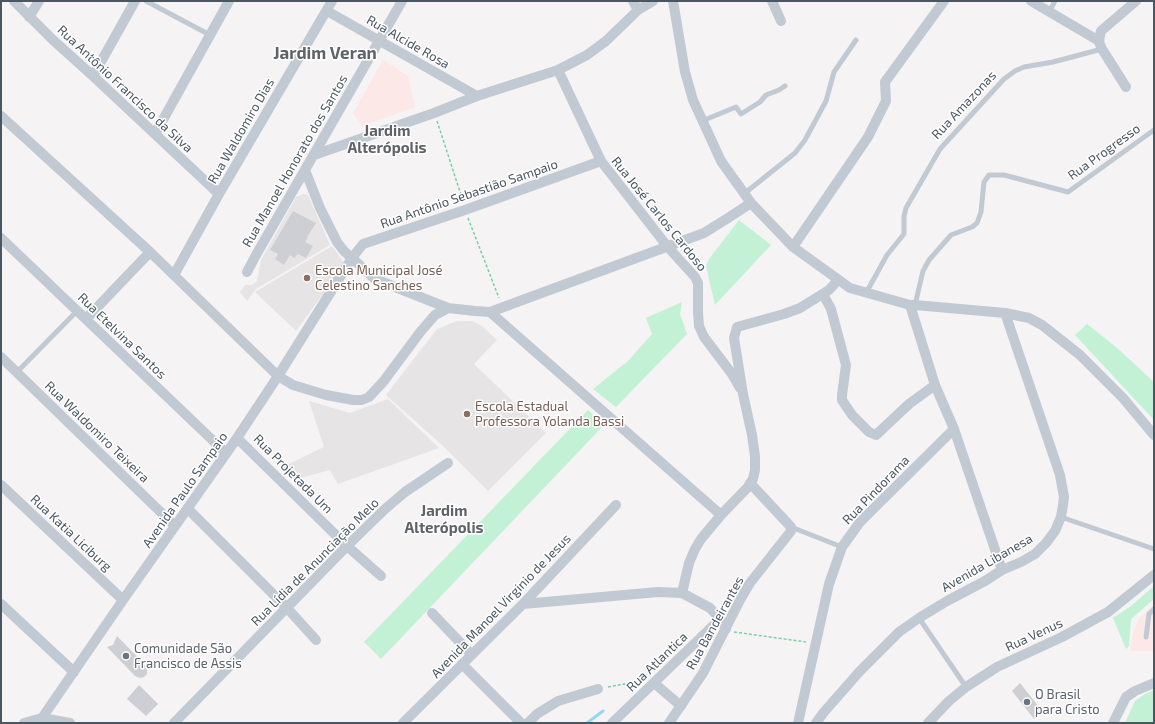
<!DOCTYPE html>
<meta charset="utf-8">
<style>
body{margin:0}
#map{position:relative;width:1155px;height:724px;overflow:hidden;background:#f5f3f3;font-family:"Exo 2",sans-serif}
canvas{display:block}
.frame{position:absolute;inset:0;border:2px solid #4a5661;pointer-events:none}
</style>
<div id="map">
<canvas width="1155" height="724"></canvas>
<div class="frame"></div>
</div>
<script>
const c = document.querySelector('canvas').getContext('2d');
c.lineJoin = 'round';
function paint(path, color) { c.fillStyle = color; c.fill(path, 'evenodd'); }
const poly = rows => new Path2D(rows.map(r => 'M' + r).join(''));
function trace(path, color, width, dash) { c.strokeStyle = color; c.lineWidth = width; c.lineCap = dash ? 'butt' : 'round'; c.setLineDash(dash || []); c.stroke(path); }
function write(font, color, halo, rows, align = 'center') {
  c.font = font + ' "Exo 2",sans-serif'; c.lineWidth = 3; c.setLineDash([]); c.textBaseline = 'middle'; c.strokeStyle = halo; c.fillStyle = color; for (const [text, x, y, turn = 0] of rows) {
    c.save(); c.translate(x, y); c.rotate((+turn || 0) * Math.PI / 180); c.textAlign = isNaN(turn) ? turn : align; if (halo) c.strokeText(text, 0, 0); c.fillText(text, 0, 0); c.restore();
  }
}
const education = poly([
 [303,194,308,195,330,245,256,289,247,301,240,292,245,285,252,285,257,281,261,260,296,197],
 [332,246,345,264,296,331,255,292],
 [457,321,472,321,482,326,497,340,474,364,546,433,488,491,443,446,386,395,437,329],
 [388,399,439,448,338,484,330,470,293,480,283,467,324,447,309,401,350,413]
]);
const medical = poly([
 [383,60,408,76,415,107,362,126,353,113],
 [1154,604,1154,651,1130,651,1133,634,1138,620]
]);
const green = poly([
 [739,220,771,245,715,305,706,266,709,259],
 [682,302,680,314,687,334,616,407,593,389,628,361,652,334,646,318],
 [1087,324,1116,347,1154,382,1154,420,1075,335],
 [588,410,605,424,381,659,364,642],
 [1154,586,1154,599,1131,619,1129,646,1126,649,1113,618,1131,606],
 [1154,690,1154,723,1125,723,1135,701,1145,694]
]);
const stream = poly([
 [587,723,603,711]
]);
const building = poly([
 [293,211,316,223,307,237,308,237,305,242,313,246,306,258,298,254,294,258,290,255,284,265,275,259,278,254,270,250],
 [117,636,145,665,147,669,147,674,144,677,140,678,135,676,107,647,113,645],
 [1020,683,1043,712,1034,719,1012,691],
 [139,685,158,704,146,716,127,699]
]);
const path = poly([
 [437,121,463,201],
 [468,218,499,298],
 [734,632,806,642],
 [608,687,624,684,635,686]
]);
const service = poly([
 [146,1,210,35],
 [1049,12,1055,1],
 [702,121,736,107,741,114,760,102,766,95,779,90,785,86],
 [745,193,795,153,805,140,826,101,834,72,856,40],
 [866,293,887,255,904,234,904,216,906,208,940,149,1004,79,1015,71,1024,67,1053,62,1102,49],
 [915,305,923,271,929,260,951,235,972,227,977,223,981,212,984,182,989,175,1004,175,1068,192,1154,130],
 [17,372,77,311],
 [1061,517,1154,549],
 [791,527,842,547],
 [919,618,966,687],
 [1146,637,1149,614,1154,609]
]);
const minor = poly([
 [14,1,53,40,93,76,219,194],
 [633,1,638,10],
 [673,1,685,72,693,100,721,161,751,203,793,247,850,288,910,305,915,305,1005,313,1029,318,1042,325,1080,355,1123,398,1154,435],
 [772,1,781,21],
 [1031,1,1099,41],
 [327,11,477,96],
 [29,17,39,1],
 [558,70,601,161,667,246,695,277,698,283,698,312,699,326,704,337,732,374,740,388],
 [93,76,135,1],
 [1126,87,1102,49,1099,42,1100,35,1101,31,1136,1],
 [1,116,150,252,278,376,293,385,326,395,353,400,362,400,369,397,383,382,421,331,435,315,448,308],
 [155,134,229,1],
 [314,155,434,113,477,96,558,70,587,55,606,41,638,10,653,1],
 [305,170,320,208,337,242,344,251,375,279,448,308,475,311,490,312,685,240,704,233,728,218,751,203],
 [1,238,226,453],
 [793,247,868,137,886,101,885,82,944,1],
 [247,272,256,255,402,1],
 [174,275,219,194,332,1],
 [823,294,831,309,846,365,842,395,842,400,852,415,869,432,876,435,909,404,935,385],
 [910,305,935,385,954,429,1002,570],
 [490,312,721,515],
 [86,319,150,252],
 [1,357,175,526],
 [237,438,347,546,381,576],
 [1,485,123,600],
 [188,509,287,608,316,640],
 [682,593,689,563,695,549,701,539,721,515,748,487,753,479,755,470,755,456,752,435,743,394,734,338,737,327,784,314,800,308,829,290,838,280],
 [1,604,74,672],
 [523,604,658,592,682,593,710,608,720,619,726,629],
 [432,613,472,655],
 [462,664,521,723],
 [654,683,681,706],
 [42,718,70,723],
 [24,723,42,718,123,600,237,438,278,376,352,258,363,244,465,210,601,161],
 [174,723,347,546,385,509,405,492,448,463],
 [403,723,523,604,616,505],
 [528,723,537,714,558,701,598,689],
 [612,723,720,619],
 [669,723,703,673,740,600,750,583,791,531,791,527,750,483],
 [798,723,829,584,842,547,860,522,954,429],
 [816,723,824,712,860,671,899,632,919,618,947,601,985,581,1002,570,1021,562,1035,554,1046,543,1055,531,1061,517,1063,505,1064,497,1060,475,1005,313],
 [928,723,949,701,966,687,997,667,1062,637,1108,612,1154,575],
 [1113,723,1126,697,1135,691,1154,683]
]);
const markers = [
 [307,278,4,"#8d6e63"],
 [467,414,4,"#8d6e63"],
 [126,656,4,"#6b7280"],
 [1027,702,4,"#6b7280"]
];
const streetNames = [
 ["Rua Alcide Rosa",408,42,30],
 ["Rua Antônio Francisco da Silva",125,89,43],
 ["Rua Amazonas",964,105,-47],
 ["Rua Waldomiro Dias",241,131,-60],
 ["Rua Progresso",1104,152,-36],
 ["Rua Manoel Honorato dos Santos",295,161,-60],
 ["Rua Antônio Sebastião Sampaio",469,194,-19],
 ["Rua José Carlos Cardoso",659,214,51],
 ["Rua Etelvina Santos",122,336,44],
 ["Rua Waldomiro Teixeira",97,432,44],
 ["Rua Projetada Um",293,474,45],
 ["Avenida Paulo Sampaio",185,490,-55],
 ["Rua Pindorama",876,490,-46],
 ["Rua Katia Liciburg",71,533,43],
 ["Rua Lídia de Anunciação Melo",315,562,-45],
 ["Avenida Libanesa",987,563,-30],
 ["Avenida Manoel Virginio de Jesus",501,606,-46],
 ["Rua Bandeirantes",715,623,-61],
 ["Rua Venus",1034,635,-25],
 ["Rua Atlantica",657,662,-44]
];
const educationNames = [
 ["Escola Municipal José",315,271],
 ["Celestino Sanches",315,286],
 ["Escola Estadual",475,407],
 ["Professora Yolanda Bassi",475,422]
];
const worshipNames = [
 ["Comunidade São",134,649],
 ["Francisco de Assis",134,664],
 ["O Brasil",1035,695],
 ["para Cristo",1035,710]
];
const quarterNames = [
 ["Jardim",387,131],
 ["Alterópolis",387,148],
 ["Jardim",444,511],
 ["Alterópolis",444,528]
];
const districtNames = [
 ["Jardim Veran",325,53]
];
paint(education, '#e6e4e5');
paint(medical, '#fce8e6');
paint(green, '#c3f1d5');
trace(stream, '#90daee', 3);
paint(building, '#cdcfd5');
trace(path, '#7ad0a6', 1.5, [3, 2]);
trace(service, '#c1cad2', 5);
trace(minor, '#c1cad2', 10);
for (const [x, y, r, color] of markers) { const dot = new Path2D(); dot.arc(x, y, r, 0, 2 * Math.PI); c.fillStyle = color; c.fill(dot); trace(dot, '#fff', 1.5); }
write('13px', '#4a5661', '#fff', streetNames);
write('13px', '#785e54', '#fff', educationNames, 'left');
write('13px', '#5b616d', '#fff', worshipNames, 'left');
write('bold 15px', '#5f6368', '#fff', quarterNames);
write('bold 17px', '#5f6368', '#fff', districtNames);
</script>
